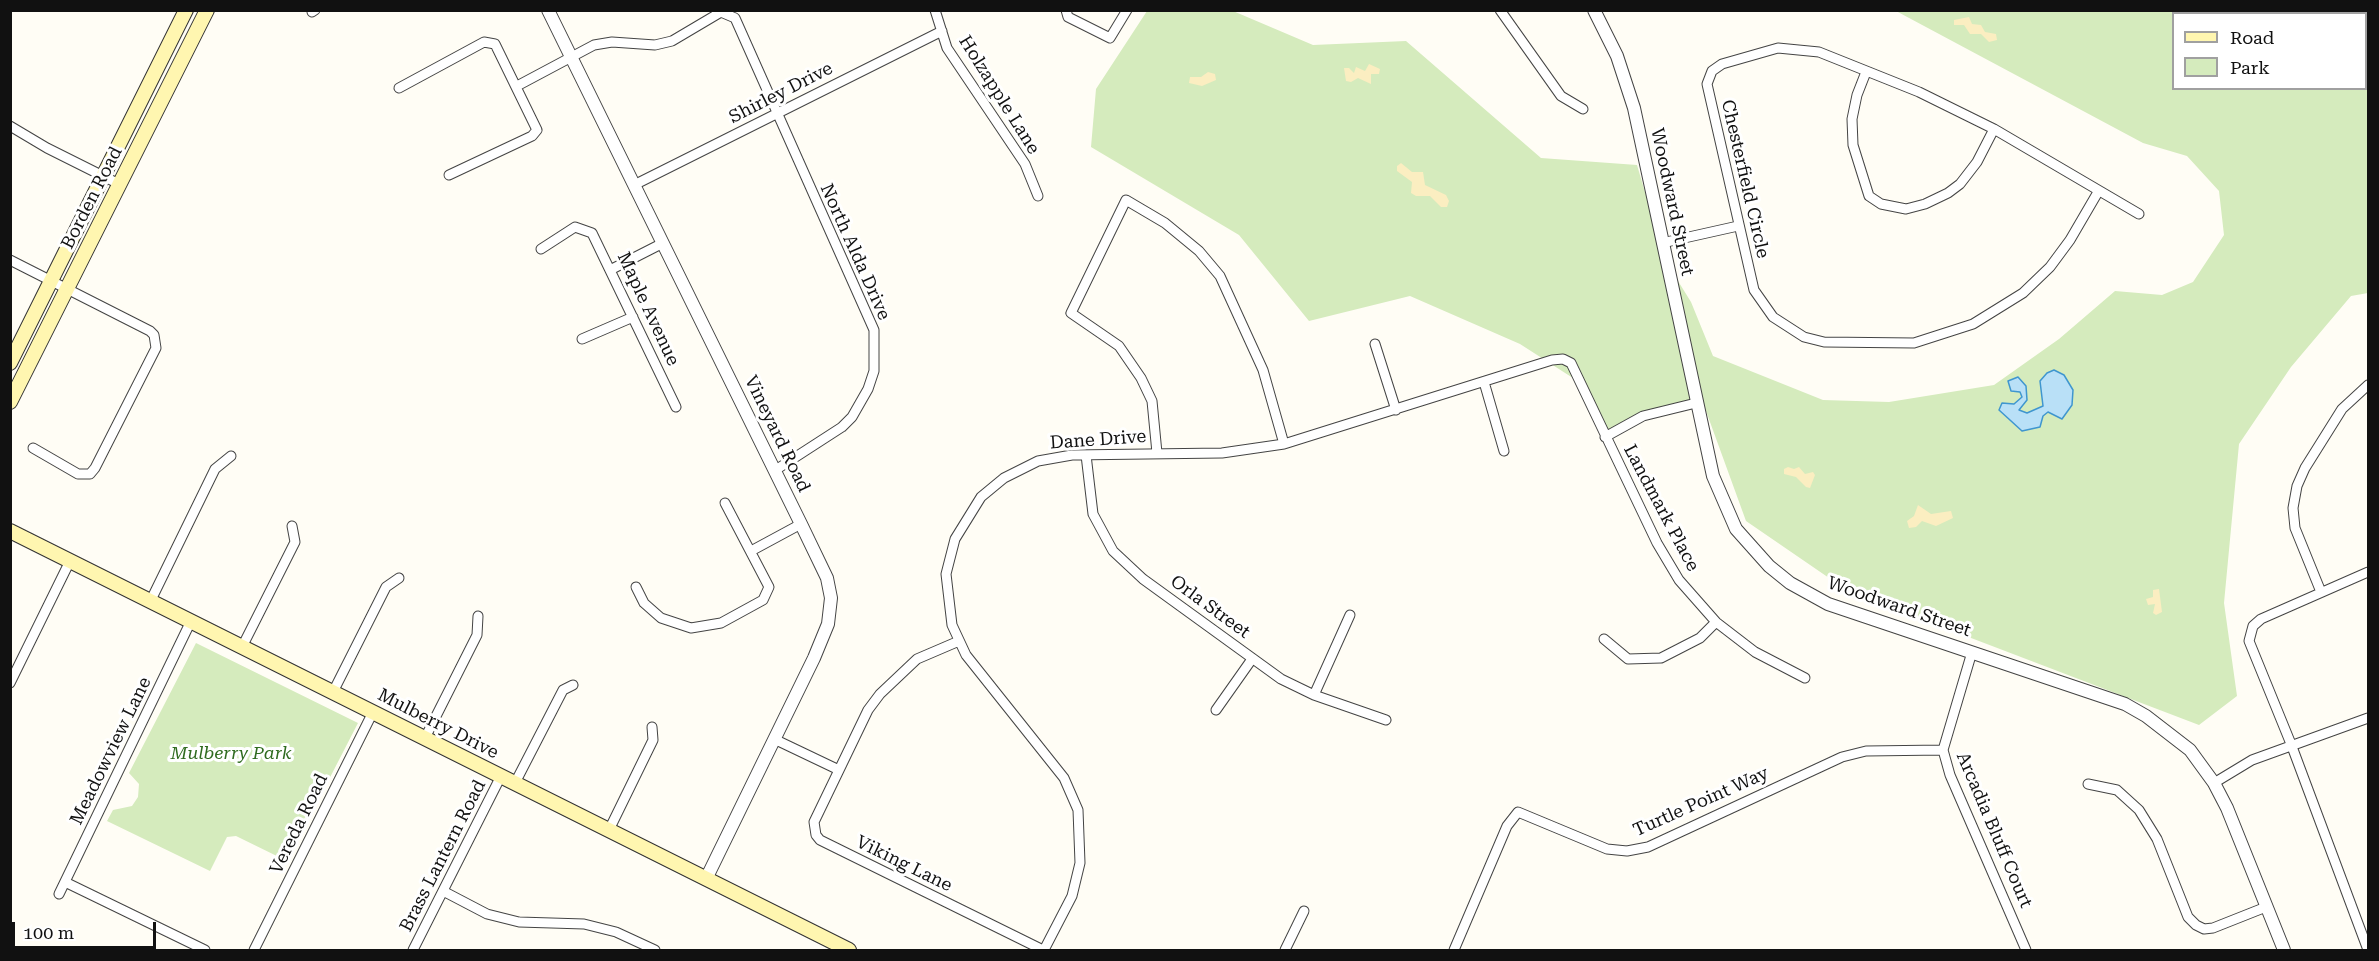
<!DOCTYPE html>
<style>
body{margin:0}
#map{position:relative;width:2379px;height:961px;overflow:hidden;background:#fffdf5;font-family:"Roboto Serif",serif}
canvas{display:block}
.frame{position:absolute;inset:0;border:12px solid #111;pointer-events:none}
.legend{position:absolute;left:2172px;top:12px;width:195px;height:78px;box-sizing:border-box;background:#fff;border:2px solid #a0a0a0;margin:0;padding:8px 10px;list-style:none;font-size:18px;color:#111}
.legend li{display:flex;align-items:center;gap:12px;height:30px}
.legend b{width:30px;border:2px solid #a0a0a0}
.scale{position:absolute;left:12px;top:922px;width:144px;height:27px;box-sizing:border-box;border:3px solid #111;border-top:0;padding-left:8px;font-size:18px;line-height:21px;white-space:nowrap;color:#111;-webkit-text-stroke:4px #fff;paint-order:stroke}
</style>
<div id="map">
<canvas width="2379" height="961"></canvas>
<div class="frame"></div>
<ul class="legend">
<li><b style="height:8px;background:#fff6b0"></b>Road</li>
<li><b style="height:16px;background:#d5ebbd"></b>Park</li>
</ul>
<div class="scale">100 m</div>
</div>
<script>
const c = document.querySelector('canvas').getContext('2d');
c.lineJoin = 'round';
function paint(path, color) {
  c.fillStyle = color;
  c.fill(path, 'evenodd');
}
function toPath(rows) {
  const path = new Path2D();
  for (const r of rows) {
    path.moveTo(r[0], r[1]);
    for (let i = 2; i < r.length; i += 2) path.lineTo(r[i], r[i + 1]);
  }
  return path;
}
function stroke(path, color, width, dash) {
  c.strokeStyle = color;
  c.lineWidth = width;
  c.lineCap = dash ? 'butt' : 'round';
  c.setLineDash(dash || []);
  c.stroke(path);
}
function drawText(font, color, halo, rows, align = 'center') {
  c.font = font + ' "Roboto Serif",serif';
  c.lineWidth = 6;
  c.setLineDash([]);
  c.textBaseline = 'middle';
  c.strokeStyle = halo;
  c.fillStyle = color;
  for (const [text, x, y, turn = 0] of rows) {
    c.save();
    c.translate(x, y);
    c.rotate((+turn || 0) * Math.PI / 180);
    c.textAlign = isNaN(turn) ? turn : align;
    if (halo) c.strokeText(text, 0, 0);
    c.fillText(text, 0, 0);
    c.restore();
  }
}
paint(toPath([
 [1147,11,1233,11,1313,45,1406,41,1541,158,1637,165,1665,260,1691,302,1713,356,1823,400,1889,402,1994,385,2059,339,2115,291,2162,295,2193,282,2224,235,2219,191,2187,156,2143,143,1896,11,2368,11,2368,293,2351,296,2291,367,2239,444,2224,603,2237,696,2199,725,1848,591,1746,521,1690,367,1697,403,1651,414,1605,436,1576,380,1520,344,1410,296,1309,321,1239,235,1091,147,1096,89],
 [2174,14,2366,14,2366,88,2174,88],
 [196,643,358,723,287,861,236,836,227,837,210,871,107,821,113,810,132,806,138,797,139,784,129,773]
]), '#d5ebbd');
paint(toPath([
 [1969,17,1972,24,1981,25,1985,32,1996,34,1997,40,1989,42,1981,34,1970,34,1964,25,1954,25,1954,20],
 [1369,64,1380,69,1379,74,1371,74,1371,84,1358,78,1351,82,1346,81,1344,68,1349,68,1354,73,1356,67,1365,71],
 [1208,72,1215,74,1216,80,1202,86,1189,83,1190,77,1201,77],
 [1401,163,1412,172,1423,172,1425,185,1446,195,1449,201,1447,207,1441,207,1430,196,1416,196,1411,193,1412,182,1397,171,1397,166],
 [1788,467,1794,469,1799,467,1805,474,1813,472,1815,475,1810,488,1806,487,1796,477,1784,474,1784,469],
 [1918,505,1931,514,1951,511,1953,518,1936,526,1922,521,1916,527,1909,528,1907,521,1914,516],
 [2159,589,2162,612,2156,615,2153,613,2155,604,2148,605,2146,599,2153,597,2153,590]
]), '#fbeec1');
const water = toPath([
 [2054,370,2064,375,2073,390,2072,405,2062,419,2048,412,2043,416,2040,427,2022,431,1999,410,2002,403,2014,404,2022,397,2020,392,2011,391,2008,381,2018,377,2026,386,2027,400,2019,410,2027,413,2043,406,2040,381,2047,373,2054,370]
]);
paint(water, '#b9e0f7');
stroke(water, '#3f96cf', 1.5);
const minor = toPath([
 [935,10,947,48,1025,164,1038,196],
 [1066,10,1068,17,1110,38,1127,10],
 [1500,10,1561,96,1583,109],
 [312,12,315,10],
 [1866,72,1857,95,1852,119,1853,145,1869,196,1881,204,1906,209,1925,204,1948,193,1960,184,1977,162,1994,129],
 [517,86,594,45,612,42,655,45,672,41,721,12,735,18,874,330,874,371,868,389,852,417,842,427,774,471],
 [399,88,484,42,495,44,537,130,532,136,449,175],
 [10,126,47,148,119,184],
 [636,184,942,31],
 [2098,192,2070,240,2050,267,2023,293,1973,324,1914,343,1824,342,1804,337,1773,317,1754,290,1707,84,1712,71,1722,64,1778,48,1819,52,1919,92,1994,129,2139,214],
 [1662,243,1738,226],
 [541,249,575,227,592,233,676,407],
 [10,260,150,331,154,335,156,348,95,468,90,474,78,474,33,448],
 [612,269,663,243],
 [582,339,633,317],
 [1375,344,1396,410],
 [1484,382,1504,451],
 [1605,437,1643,416,1696,403],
 [1157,453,1152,401,1141,378,1119,346,1071,313,1126,200,1165,223,1199,251,1220,276,1263,370,1284,444],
 [1086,455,1093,514,1113,551,1143,579,1281,679,1314,695,1386,720],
 [751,551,801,524],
 [636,587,644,603,661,618,691,628,721,623,763,600,769,587,725,503],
 [2321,592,2295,528,2293,508,2297,486,2305,468,2342,409,2368,385],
 [150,602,215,469,231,456],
 [1604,639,1628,659,1661,658,1700,638,1716,622],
 [959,641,917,659,880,694,868,710,814,822,816,835,820,840,1043,950],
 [242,647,295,542,292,526],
 [1972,652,1943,750,1950,775,2026,950],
 [10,683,70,561],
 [333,692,386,587,399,578],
 [1314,695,1350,615],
 [1216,710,1252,659],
 [425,738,477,635,478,616],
 [774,739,839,770],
 [515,783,563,690,573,685],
 [2214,783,2252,760,2368,718],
 [2088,784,2117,790,2139,810,2157,839,2188,917,2196,925,2204,929,2213,928,2266,907],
 [609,830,653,740,652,727],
 [65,882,205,950],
 [443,891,487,914,519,922,584,924,616,932,655,950],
 [59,894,191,621],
 [254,950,373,712],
 [413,950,501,776],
 [1044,950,1072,896,1080,863,1078,810,1064,778,966,655,952,625,946,574,955,539,981,497,1004,478,1038,461,1072,455,1222,453,1284,444,1552,360,1563,359,1571,363,1657,543,1679,580,1716,622,1755,652,1805,678],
 [1285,950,1304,911],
 [1454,950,1507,826,1518,812,1607,849,1627,851,1648,847,1842,757,1866,751,1943,750],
 [2368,950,2291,744,2249,641,2253,626,2261,619,2368,572]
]);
const tertiary = toPath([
 [548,10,801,524,827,578,831,598,828,624,814,658,706,879],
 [1594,10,1617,56,1634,108,1713,476,1736,529,1769,566,1790,583,1828,604,2125,704,2146,716,2190,750,2214,783,2227,808,2284,950]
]);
const secondary = toPath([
 [10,363,186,10],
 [10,402,207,10],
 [10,531,849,950]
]);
stroke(minor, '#444', 11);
stroke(tertiary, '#444', 14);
stroke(secondary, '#333', 16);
stroke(minor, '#fff', 9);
stroke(tertiary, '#fff', 12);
stroke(secondary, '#fff6b0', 14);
drawText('18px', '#111', '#fff', [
 ["Shirley Drive",781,93,-27],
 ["Holzapple Lane",999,95,58],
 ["Chesterfield Circle",1745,179,77],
 ["Borden Road",92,198,-63],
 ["Woodward Street",1672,202,78],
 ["North Alda Drive",855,252,66],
 ["Maple Avenue",648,309,65],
 ["Vineyard Road",777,434,64],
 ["Dane Drive",1098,440,-4],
 ["Landmark Place",1661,508,62],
 ["Orla Street",1210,607,36],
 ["Woodward Street",1899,607,19],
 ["Mulberry Drive",438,724,27],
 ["Meadowview Lane",111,751,-64],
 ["Turtle Point Way",1701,802,-24],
 ["Vereda Road",299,824,-64],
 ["Arcadia Bluff Court",1994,830,67],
 ["Brass Lantern Road",443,856,-63],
 ["Viking Lane",904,864,26]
]);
drawText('italic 18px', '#2f6b1f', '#fff', [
 ["Mulberry Park",231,754]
]);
</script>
